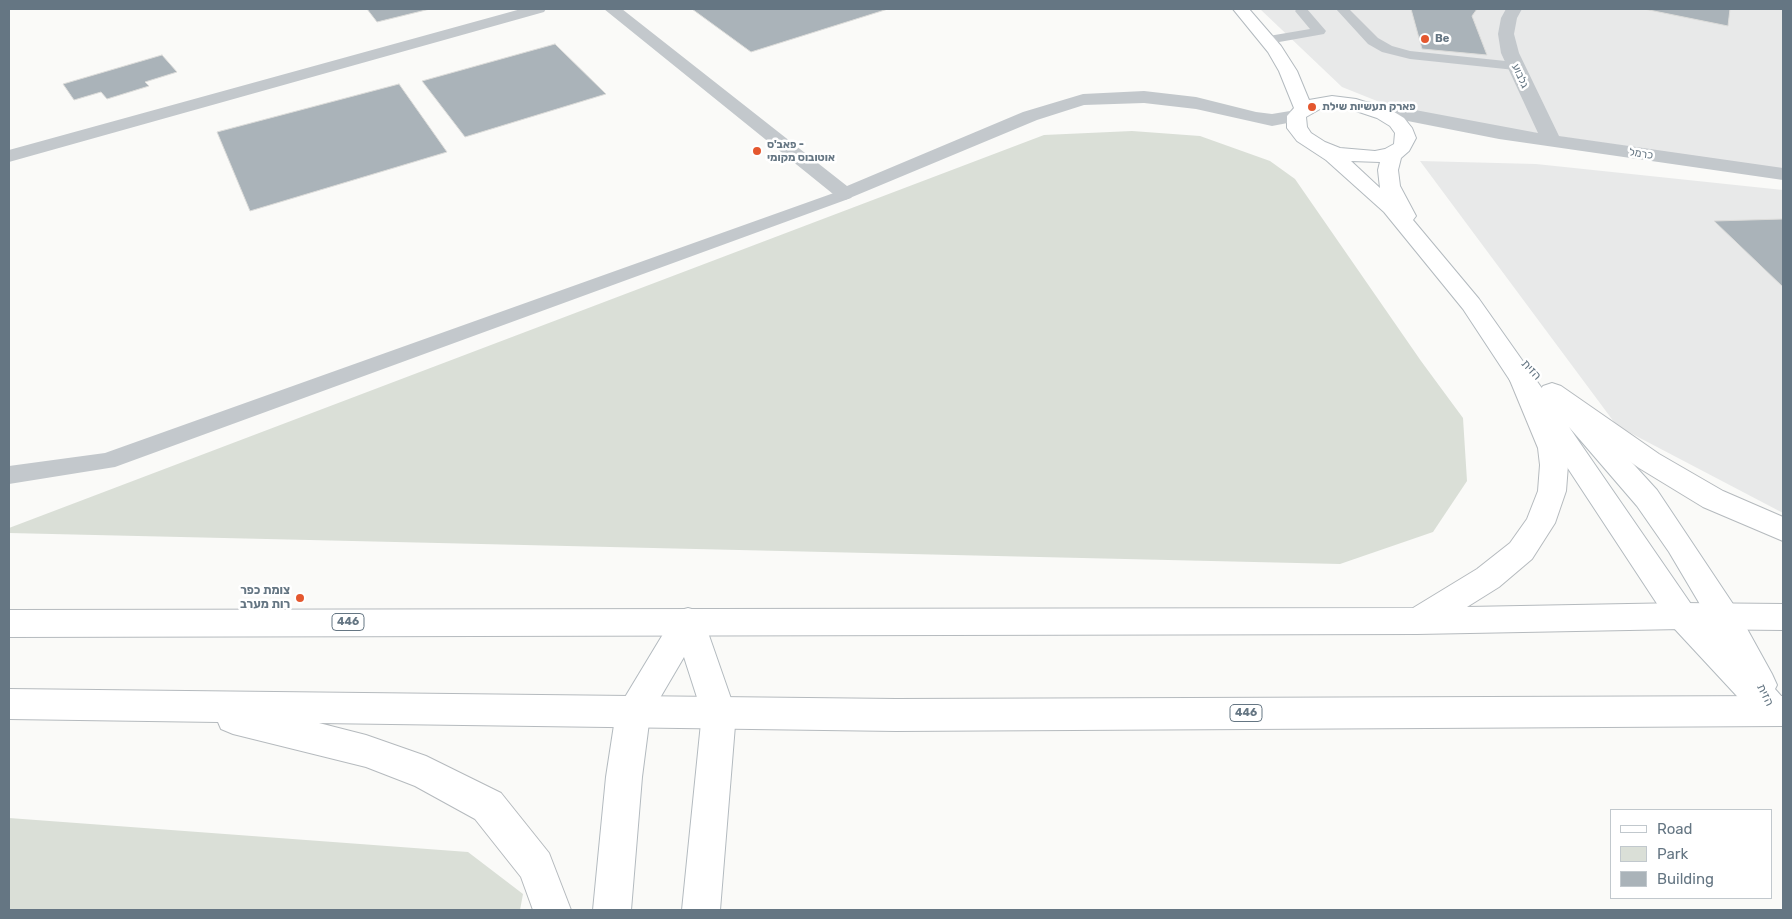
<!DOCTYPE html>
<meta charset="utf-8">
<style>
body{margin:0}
#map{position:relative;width:1792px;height:919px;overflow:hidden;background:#fafaf8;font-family:Rubik,sans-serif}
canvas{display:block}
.frame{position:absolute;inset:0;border:10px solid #657683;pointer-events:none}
.legend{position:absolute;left:1610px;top:809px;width:162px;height:90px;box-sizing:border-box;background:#fff;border:1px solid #c1c8cd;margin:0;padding:6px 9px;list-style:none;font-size:15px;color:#657683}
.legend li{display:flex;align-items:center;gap:10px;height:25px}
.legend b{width:25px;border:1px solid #c1c8cd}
</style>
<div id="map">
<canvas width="1792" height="919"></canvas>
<div class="frame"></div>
<ul class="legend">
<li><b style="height:6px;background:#fff"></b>Road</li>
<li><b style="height:14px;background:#dadfd7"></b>Park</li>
<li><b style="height:14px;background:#aab3b9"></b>Building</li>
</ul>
</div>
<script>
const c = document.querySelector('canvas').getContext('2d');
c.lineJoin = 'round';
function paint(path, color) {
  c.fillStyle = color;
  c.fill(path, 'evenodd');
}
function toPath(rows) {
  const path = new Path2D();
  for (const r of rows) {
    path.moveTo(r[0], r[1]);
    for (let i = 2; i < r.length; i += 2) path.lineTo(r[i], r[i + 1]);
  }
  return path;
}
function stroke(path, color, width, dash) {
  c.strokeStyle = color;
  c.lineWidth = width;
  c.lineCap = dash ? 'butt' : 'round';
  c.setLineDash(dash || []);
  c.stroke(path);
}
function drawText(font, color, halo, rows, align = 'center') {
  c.font = font + ' Rubik,Heebo,sans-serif';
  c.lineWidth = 5;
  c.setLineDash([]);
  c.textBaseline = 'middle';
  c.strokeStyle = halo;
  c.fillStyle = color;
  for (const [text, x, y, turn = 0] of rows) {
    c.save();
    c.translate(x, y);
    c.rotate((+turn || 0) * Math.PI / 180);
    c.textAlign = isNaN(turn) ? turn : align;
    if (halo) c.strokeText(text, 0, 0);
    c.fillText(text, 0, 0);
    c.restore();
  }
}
paint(toPath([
 [1260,9,1783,9,1783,169,1412,115,1342,87],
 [1420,161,1536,164,1783,190,1783,513,1617,426]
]), '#e8e9e9');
paint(toPath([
 [1132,131,1200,136,1270,161,1295,179,1421,361,1463,418,1467,481,1433,532,1340,564,9,533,9,528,1044,135],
 [9,818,468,852,523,894,520,910,9,910]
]), '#dadfd7');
const building = toPath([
 [367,9,430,9,377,22,367,9],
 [692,9,888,9,751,52,692,9],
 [1411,9,1477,9,1472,16,1487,55,1422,49,1411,9],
 [1644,9,1730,9,1728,26,1644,9],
 [555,44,606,94,465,137,422,81,555,44],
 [162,55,177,72,145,82,149,86,107,99,101,92,74,100,63,84,162,55],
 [399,84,447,152,250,211,217,132,399,84],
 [1783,219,1783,287,1714,221,1783,219]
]);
paint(building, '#aab3b9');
stroke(building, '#dcdcda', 1);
const secondary = toPath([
 [1233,9,1249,9,1281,46,1297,71,1309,100,1332,96,1356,99,1391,110,1404,118,1412,128,1416,138,1409,151,1401,158,1398,170,1400,186,1416,216,1413,220,1479,299,1553,404,1556,399,1565,397,1574,399,1657,490,1735,607,1772,674,1777,685,1775,689,1783,698,1783,723,1773,726,1761,722,1671,625,1463,309,1384,212,1326,160,1297,141,1287,128,1287,116,1294,108,1279,71,1268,52,1233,9],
 [1332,108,1347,108,1377,118,1390,126,1395,133,1394,144,1385,149,1375,151,1340,148,1325,142,1311,133,1307,127,1306,117,1320,109,1332,108],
 [1351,161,1380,162,1378,170,1380,188,1351,161],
 [1569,427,1637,506,1669,552,1714,628,1693,607,1569,427],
 [688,608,699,611,704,621,736,713,720,910,682,910,702,713,684,657,650,715,642,777,631,910,593,910,606,777,616,712,677,611,688,608]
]);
const primary = toPath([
 [1522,369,1531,372,1540,390,1543,386,1552,383,1561,386,1659,454,1723,491,1783,517,1783,541,1703,507,1639,468,1544,399,1566,448,1568,465,1566,491,1555,523,1532,559,1499,587,1467,607,1682,603,1783,604,1783,630,1682,629,1417,634,9,637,9,610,1413,608,1477,569,1510,543,1527,519,1538,491,1540,465,1538,448,1509,378,1513,372,1522,369],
 [9,689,896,699,1783,696,1783,726,896,731,319,723,366,735,426,756,501,793,549,853,571,910,533,910,521,877,475,819,415,786,366,767,233,734,221,729,218,722,9,719,9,689]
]);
stroke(secondary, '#b3babf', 2);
stroke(primary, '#b5babe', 2);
paint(toPath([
 [1297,9,1307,9,1326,31,1324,34,1268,44,1263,43,1261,40,1263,37,1310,29,1295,11,1297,9],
 [1336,9,1349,9,1378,38,1392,46,1410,51,1515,62,1522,66,1515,70,1410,59,1382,52,1368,44,1336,9],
 [845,189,851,190,854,194,851,198,115,467,9,484,9,466,105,453,845,189]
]), '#c3c8cc');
paint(toPath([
 [521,9,546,9,544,12,9,162,9,150,521,9],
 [604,9,622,9,847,186,1023,112,1083,94,1144,91,1196,97,1256,112,1272,114,1296,110,1303,112,1305,116,1303,120,1272,126,1196,109,1144,103,1084,105,1037,120,845,200,838,198,604,9],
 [1506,9,1522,9,1517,18,1514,34,1519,53,1559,136,1783,168,1783,180,1499,139,1367,113,1360,111,1358,107,1360,103,1367,101,1538,133,1501,53,1498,34,1501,18,1506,9]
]), '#c3c8cc');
paint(secondary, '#fff');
paint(primary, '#fff');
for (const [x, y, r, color] of [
 [1425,39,5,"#e4572e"],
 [1312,107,5,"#e4572e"],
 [757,151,5,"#e4572e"],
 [300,598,5,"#e4572e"]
]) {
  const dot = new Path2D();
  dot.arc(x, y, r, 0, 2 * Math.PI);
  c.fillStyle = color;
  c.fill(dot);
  stroke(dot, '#fff', 2);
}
drawText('bold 11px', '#657683', '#fff', [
 ["Be",1435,39],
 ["פארק תעשיות שילת",1322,107],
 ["פאב'ס -",767,145],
 ["אוטובוס מקומי",767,158]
], 'left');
drawText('11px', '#657683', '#fff', [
 ["גלבוע",1520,76,66],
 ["כרמל",1641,154,9]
]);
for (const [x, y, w] of [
 [348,622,32],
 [1246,713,32]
]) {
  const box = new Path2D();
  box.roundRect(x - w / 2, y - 8.5, w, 17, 4);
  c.fillStyle = '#fff';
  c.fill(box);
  stroke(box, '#657683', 1);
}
drawText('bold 11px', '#657683', null, [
 ["446",348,622],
 ["446",1246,713]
]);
drawText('12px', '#657683', '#fff', [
 ["הזית",1531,370,47],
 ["הזית",1765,695,64]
]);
drawText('bold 12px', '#657683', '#fff', [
 ["צומת כפר",290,591],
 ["רות מערב",290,605]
], 'right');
</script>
